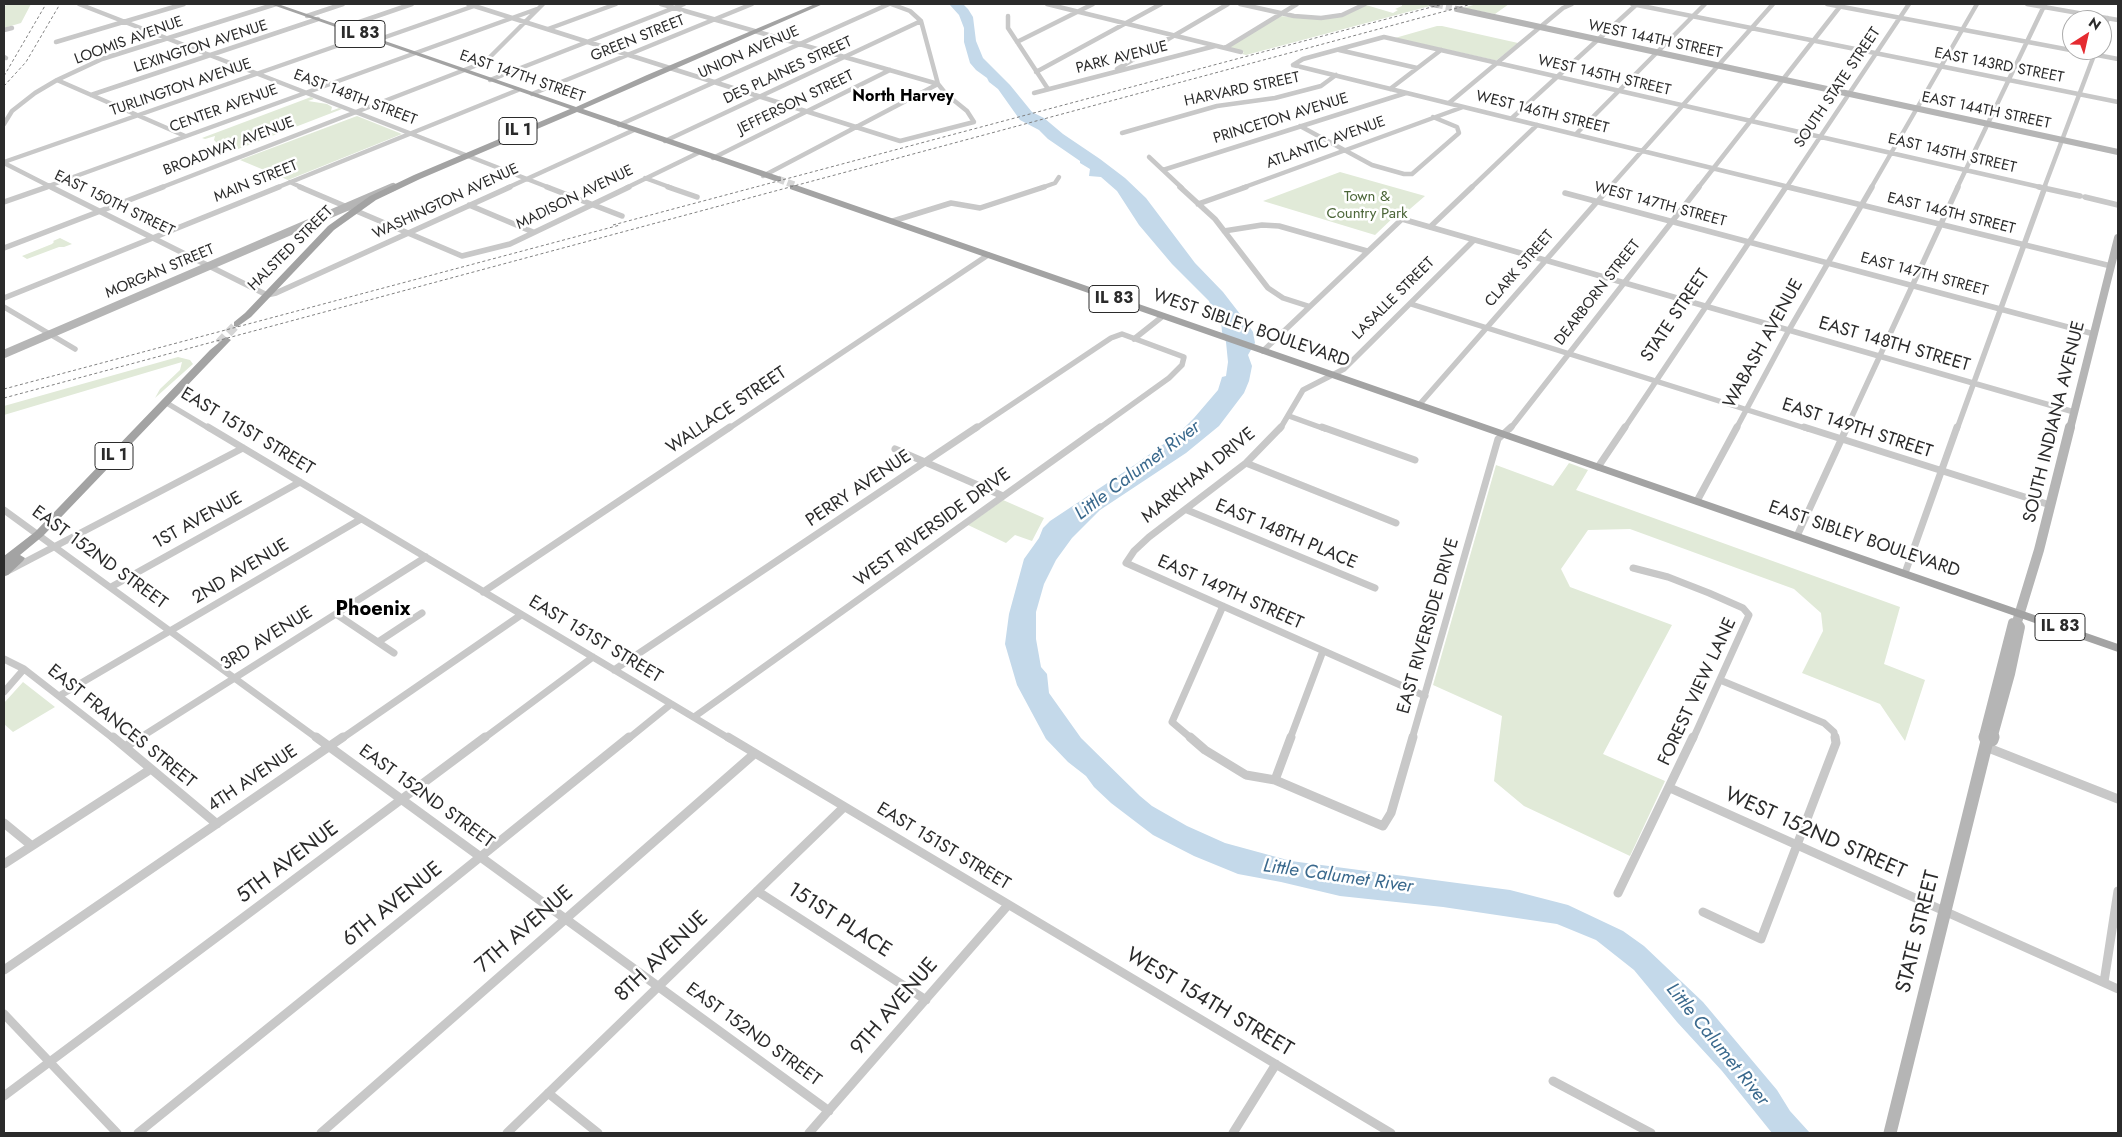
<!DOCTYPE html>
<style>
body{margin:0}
#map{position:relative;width:2122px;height:1137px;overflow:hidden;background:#fff;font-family:Jost,sans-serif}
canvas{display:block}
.frame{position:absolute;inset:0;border:5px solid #2b2b2b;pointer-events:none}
.north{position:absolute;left:2062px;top:10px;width:50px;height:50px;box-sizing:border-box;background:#fff;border:1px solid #aaa;border-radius:50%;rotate:35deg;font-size:14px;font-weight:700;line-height:20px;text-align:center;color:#2b2b2b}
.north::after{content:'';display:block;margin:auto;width:18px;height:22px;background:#e52b30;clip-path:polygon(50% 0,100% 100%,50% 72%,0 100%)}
</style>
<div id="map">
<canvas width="2122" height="1137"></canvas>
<div class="frame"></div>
<div class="north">N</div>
</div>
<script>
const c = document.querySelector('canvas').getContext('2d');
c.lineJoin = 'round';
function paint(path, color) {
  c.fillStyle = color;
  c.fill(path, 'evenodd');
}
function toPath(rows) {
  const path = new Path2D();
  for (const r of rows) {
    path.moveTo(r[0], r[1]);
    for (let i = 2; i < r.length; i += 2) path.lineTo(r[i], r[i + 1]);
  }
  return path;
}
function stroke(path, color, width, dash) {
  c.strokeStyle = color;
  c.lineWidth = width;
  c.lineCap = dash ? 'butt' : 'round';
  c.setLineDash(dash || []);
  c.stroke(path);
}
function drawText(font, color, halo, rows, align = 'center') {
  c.font = font + ' Jost,sans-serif';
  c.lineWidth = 5;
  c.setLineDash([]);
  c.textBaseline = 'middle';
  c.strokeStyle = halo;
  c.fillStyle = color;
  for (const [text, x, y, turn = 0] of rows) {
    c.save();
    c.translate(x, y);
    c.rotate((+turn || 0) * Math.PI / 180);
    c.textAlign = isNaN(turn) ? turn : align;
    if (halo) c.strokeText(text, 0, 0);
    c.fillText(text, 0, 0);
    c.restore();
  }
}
paint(toPath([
 [10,4,31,4,21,23,4,28,4,6],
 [1402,4,1434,5,1246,55,1242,54,1244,52,1228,48,1280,16,1301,18,1346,15,1366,5,1393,13,1398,10,1395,9,1402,6],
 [1477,4,1509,4,1495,14,1463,8],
 [1437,26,1442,26,1518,43,1497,60,1494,60,1395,38],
 [311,97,314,99,308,101,327,104,332,107,331,111,339,108,342,109,233,151,230,149,237,146,218,144,214,140,215,136,205,139,202,138],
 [357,116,402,134,288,180,240,160],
 [1340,172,1425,196,1403,215,1397,214,1375,235,1263,201],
 [60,238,72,244,64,247,59,247,27,259,22,256,52,244,54,242,53,241],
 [178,357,190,360,193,364,155,398,160,389,180,370,182,362,4,415,4,406],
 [1569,463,1588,470,1576,490,1900,607,1884,664,1925,680,1905,741,1880,704,1802,673,1823,631,1821,613,1794,589,1630,529,1588,530,1561,569,1570,587,1672,625,1603,754,1665,781,1630,856,1524,806,1494,781,1502,716,1433,685,1496,465,1553,486],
 [1003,500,1044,518,1032,541,1015,535,1006,543,968,525],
 [23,682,55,707,13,732,4,724,4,703]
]), '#e1ead8');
paint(toPath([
 [949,4,963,4,968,9,973,17,976,41,983,58,1010,85,1032,112,1044,118,1063,134,1100,159,1125,178,1146,198,1195,263,1223,292,1247,323,1253,332,1255,343,1248,355,1252,366,1249,381,1244,393,1219,426,1186,453,1100,510,1072,538,1056,560,1044,584,1036,612,1036,639,1041,667,1047,674,1049,693,1081,738,1140,796,1152,806,1187,826,1225,843,1291,861,1510,890,1568,905,1623,931,1644,946,1703,1002,1777,1090,1790,1111,1810,1133,1772,1133,1722,1071,1677,1022,1634,970,1596,940,1557,924,1443,907,1340,896,1281,882,1238,874,1194,856,1153,835,1111,803,1094,787,1086,776,1068,762,1046,739,1017,685,1005,644,1009,614,1024,559,1039,538,1043,528,1050,521,1136,464,1179,433,1194,418,1218,390,1222,377,1226,376,1228,362,1226,342,1222,332,1221,321,1214,313,1209,301,1172,264,1139,225,1117,191,1101,177,1089,176,1090,169,1080,163,1080,161,1048,139,1039,130,1020,120,998,89,989,82,987,78,976,70,970,63,964,42,964,28,959,15]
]), '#c4d9ea');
stroke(toPath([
 [1437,5,1457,9]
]), '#d5d5d5', 6, [6, 3]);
stroke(toPath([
 [778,179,797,186]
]), '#d5d5d5', 7, [7, 3]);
stroke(toPath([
 [219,343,237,324]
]), '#d5d5d5', 9, [9, 4.5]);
stroke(toPath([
 [79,4,550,188],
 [468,4,900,141,974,122,967,111,946,94,938,84,921,21,910,11,891,4],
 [661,4,938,84],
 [1047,4,1241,52],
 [1240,4,1294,16,1321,18,1342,15,1365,4],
 [1632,4,2118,102],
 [1827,4,2118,59],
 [2027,4,2118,20],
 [307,16,343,4],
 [1008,16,1008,28,1048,89],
 [342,28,412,4],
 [548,29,616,4],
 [4,30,12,28],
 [2102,35,2108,18],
 [377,40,474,6],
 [56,42,184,4],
 [1017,42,1093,4],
 [1225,48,1297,4],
 [1339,50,1417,68],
 [4,57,6,58],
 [1293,65,1793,188],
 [1293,65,1303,59,1384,37,2044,188],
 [1117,69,1228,4],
 [1036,72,1161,4],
 [57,80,185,136],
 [490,80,684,4],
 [1390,89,1441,50],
 [1034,93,1215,46],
 [532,94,752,4],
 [91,95,318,19],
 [1449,103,1563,8,1572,4],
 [1512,118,1637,4],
 [4,124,12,111,35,93,57,80,102,59,276,4],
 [619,125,889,4],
 [1300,126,1372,165,1404,174,1412,174,1459,133,1457,127,1433,117],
 [1122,133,1217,106,1275,98,1321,86,1336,75],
 [1576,134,1705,4],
 [665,141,921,21],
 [1149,157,1182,188],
 [713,158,890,70],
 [4,162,365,36],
 [4,163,53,188],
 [1163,170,1406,93],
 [763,176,938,84],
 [645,178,672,188],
 [290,182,303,188],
 [43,188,537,9],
 [160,188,485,62,543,4],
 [276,188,518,90],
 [507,188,634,130],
 [626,188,698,153],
 [1041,188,1055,183,1059,177],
 [1242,188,1463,107],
 [1471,188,1537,125],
 [1609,188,1773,4],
 [1698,188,1842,4],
 [1786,188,1909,4],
 [1871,188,1977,4],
 [1957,188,2045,4],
 [2044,188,2096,50]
]), '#c8c8c8', 4.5);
stroke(toPath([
 [51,187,267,295,276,293,510,187],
 [300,187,462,256,510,244,629,187],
 [547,187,622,216],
 [668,187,697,197],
 [1180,187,1215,219,1268,288,1283,298,1308,306],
 [1788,187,2111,266],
 [2039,187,2080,196],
 [1565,193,2094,334],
 [2085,197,2118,205],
 [4,202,47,187],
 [1198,204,1246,187],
 [469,205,533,232],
 [893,221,951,203,980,208,1044,187],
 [1430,227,1472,187],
 [1224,231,1262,225,1279,226,1367,251],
 [4,248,163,187],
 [4,298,279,187],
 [1411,304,1808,429],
 [4,307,75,349],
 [1134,339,1163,316],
 [1263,351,1402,219,2074,412],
 [165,402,210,429],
 [1419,405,1610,187],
 [1289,416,1325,429],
 [728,429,988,255],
 [975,429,1111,338,1122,334,1184,357,1182,365,1169,378,1098,429],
 [1280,429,1303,390,1344,369,1474,240],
 [1510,429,1699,187],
 [1624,429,1786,187],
 [1736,429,1789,330,1872,187],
 [1846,429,1958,187],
 [1957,429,2045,187]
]), '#c8c8c8', 5.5);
stroke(toPath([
 [208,427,730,739],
 [1281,427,1246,463,1149,537,1134,551,1126,563,1425,696],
 [1322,427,1415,460],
 [1804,427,2050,505],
 [895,449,1003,496],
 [1246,463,1396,523],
 [1598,467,1625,427],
 [1697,501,1737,427],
 [4,510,318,739],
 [1187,510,1375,588],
 [1797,536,1847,427],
 [1633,568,1668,577,1709,593,1743,608,1749,615,1693,739],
 [4,573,243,448],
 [1905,573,1957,427],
 [111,587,300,482],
 [483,592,730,427],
 [336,614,394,653],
 [378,642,422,613],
 [4,659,24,669,114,739],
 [614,670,977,427],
 [1720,680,1824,723,1834,732,1835,739],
 [4,692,24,669],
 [59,696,361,519],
 [694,717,1100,427],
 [138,739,426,557],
 [341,739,521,615],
 [483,739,593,657],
 [628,739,671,704],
 [1192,739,1172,722,1223,606],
 [1290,739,1323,651],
 [1412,739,1498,439,1511,427]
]), '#c8c8c8', 7);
stroke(toPath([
 [113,737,217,824],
 [316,737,829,1111],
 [728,737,1391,1133],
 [1190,737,1205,750,1246,775,1275,780,1383,826,1391,813,1413,737],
 [125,747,140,737],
 [1986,747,2118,799],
 [1275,780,1291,737],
 [1670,788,2118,989],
 [4,823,32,846],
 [4,864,151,769],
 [757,891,926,1000],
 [1618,893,1693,737],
 [1703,912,1761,939,1836,743,1835,737],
 [4,970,343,737],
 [2104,982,2118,891],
 [4,1014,117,1133],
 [1553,1081,1651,1133],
 [548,1093,598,1133],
 [4,1096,485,737],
 [138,1133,629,737],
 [321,1133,754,754],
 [507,1133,844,807],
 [809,1133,1008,905],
 [1233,1133,1276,1064]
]), '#c8c8c8', 9);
stroke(toPath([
 [1432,4,1437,5],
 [1457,9,2118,152],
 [391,188,393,187]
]), '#b5b5b5', 6);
stroke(toPath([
 [4,354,393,187],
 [2070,429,2118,238]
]), '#b5b5b5', 8);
stroke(toPath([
 [2017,622,2039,550,2070,427],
 [1986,739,1984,736,2013,623,2017,623],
 [1992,739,2010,674,2020,627,2017,623]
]), '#b5b5b5', 10);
stroke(toPath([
 [1985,737,1987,741],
 [1890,1133,1987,741,1992,740,1993,737]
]), '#b5b5b5', 13);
paint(toPath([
 [270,4,278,4,576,107,647,75,815,4,823,4,583,109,781,177,781,181,775,181,577,112,420,179,376,200,334,230,251,317,237,327,234,326,234,322,245,313,328,226,370,196,414,175,570,109,270,4],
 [790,185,796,185,2118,644,2118,652,790,189,790,185],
 [226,337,231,340,229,342,43,536,20,555,25,558,23,561,8,575,4,576,4,556,35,532,210,350,226,337]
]), '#a3a3a3');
stroke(toPath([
 [4,76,46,4],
 [4,86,26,62,60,4],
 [613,225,1443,4],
 [4,389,620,225],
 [4,398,1472,4]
]), '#808080', 1, [3, 2.5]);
drawText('15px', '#2b2b2b', '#fff', [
 ["GREEN STREET",638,39,-22],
 ["WEST 144TH STREET",1655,40,12],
 ["LOOMIS AVENUE",129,41,-20],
 ["LEXINGTON AVENUE",201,47,-18],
 ["UNION AVENUE",749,53,-24],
 ["PARK AVENUE",1122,58,-14],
 ["EAST 143RD STREET",1999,66,11],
 ["DES PLAINES STREET",788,71,-25],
 ["WEST 145TH STREET",1604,76,13],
 ["EAST 147TH STREET",522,77,19],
 ["TURLINGTON AVENUE",181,88,-19],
 ["SOUTH STATE STREET",1838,88,-56],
 ["HARVARD STREET",1242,90,-12],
 ["EAST 148TH STREET",355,98,21],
 ["JEFFERSON STREET",796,103,-26],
 ["CENTER AVENUE",224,109,-20],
 ["EAST 144TH STREET",1986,111,12],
 ["WEST 146TH STREET",1542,113,14],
 ["PRINCETON AVENUE",1281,119,-17],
 ["ATLANTIC AVENUE",1326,143,-20],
 ["BROADWAY AVENUE",229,147,-21],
 ["EAST 145TH STREET",1952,154,13],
 ["MAIN STREET",256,182,-22],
 ["MADISON AVENUE",575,198,-26],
 ["WASHINGTON AVENUE",446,202,-25],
 ["EAST 150TH STREET",114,204,26],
 ["WEST 147TH STREET",1660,205,15],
 ["EAST 146TH STREET",1951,214,14],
 ["HALSTED STREET",291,249,-45],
 ["CLARK STREET",1520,269,-49],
 ["MORGAN STREET",160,272,-23],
 ["EAST 147TH STREET",1924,275,15],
 ["DEARBORN STREET",1598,293,-52],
 ["LASALLE STREET",1394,299,-45]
]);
drawText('15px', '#4c6639', '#fff', [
 ["Town &",1367,197],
 ["Country Park",1367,214]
]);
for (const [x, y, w] of [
 [360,34,50],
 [518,131,38],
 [1114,299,50],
 [114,456,38],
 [2060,627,50]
]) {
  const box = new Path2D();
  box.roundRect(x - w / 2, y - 13.5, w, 27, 4);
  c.fillStyle = '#fff';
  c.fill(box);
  stroke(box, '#2b2b2b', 1);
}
drawText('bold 16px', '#2b2b2b', null, [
 ["IL 83",360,34],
 ["IL 1",518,131],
 ["IL 83",1114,299],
 ["IL 1",114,456],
 ["IL 83",2060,627]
]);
drawText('bold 16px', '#000', '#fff', [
 ["North Harvey",903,97]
]);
drawText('18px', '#2b2b2b', '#fff', [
 ["STATE STREET",1676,316,-56],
 ["WEST SIBLEY BOULEVARD",1251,329,19],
 ["WABASH AVENUE",1764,344,-61],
 ["EAST 148TH STREET",1894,345,16],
 ["WALLACE STREET",727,411,-34],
 ["SOUTH INDIANA AVENUE",2055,422,-76],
 ["EAST 149TH STREET",1857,429,18],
 ["EAST 151ST STREET",247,432,31],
 ["MARKHAM DRIVE",1199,476,-39],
 ["PERRY AVENUE",859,489,-34],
 ["1ST AVENUE",198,521,-29],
 ["WEST RIVERSIDE DRIVE",933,528,-36],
 ["EAST 148TH PLACE",1286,535,23],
 ["EAST SIBLEY BOULEVARD",1864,540,19],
 ["EAST 152ND STREET",99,558,36],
 ["2ND AVENUE",241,572,-31],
 ["EAST 149TH STREET",1230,593,24],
 ["EAST RIVERSIDE DRIVE",1429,626,-74],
 ["3RD AVENUE",267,639,-32],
 ["EAST 151ST STREET",595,640,31],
 ["FOREST VIEW LANE",1698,692,-65],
 ["EAST FRANCES STREET",121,727,39],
 ["4TH AVENUE",253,779,-34],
 ["EAST 152ND STREET",426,797,36],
 ["EAST 151ST STREET",943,847,31],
 ["EAST 152ND STREET",753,1035,36]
]);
drawText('italic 19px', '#3a698d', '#fff', [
 ["Little Calumet River",1138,471,-37],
 ["Little Calumet River",1338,877,8],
 ["Little Calumet River",1717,1045,51]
]);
drawText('bold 20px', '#000', '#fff', [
 ["Phoenix",373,610]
]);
drawText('21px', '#2b2b2b', '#fff', [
 ["WEST 152ND STREET",1815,834,24],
 ["5TH AVENUE",288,863,-37],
 ["6TH AVENUE",393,905,-39],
 ["151ST PLACE",839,921,33],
 ["7TH AVENUE",525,930,-41],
 ["STATE STREET",1919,932,-76],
 ["8TH AVENUE",662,957,-44],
 ["WEST 154TH STREET",1209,1003,31],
 ["9TH AVENUE",895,1007,-49]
]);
</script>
